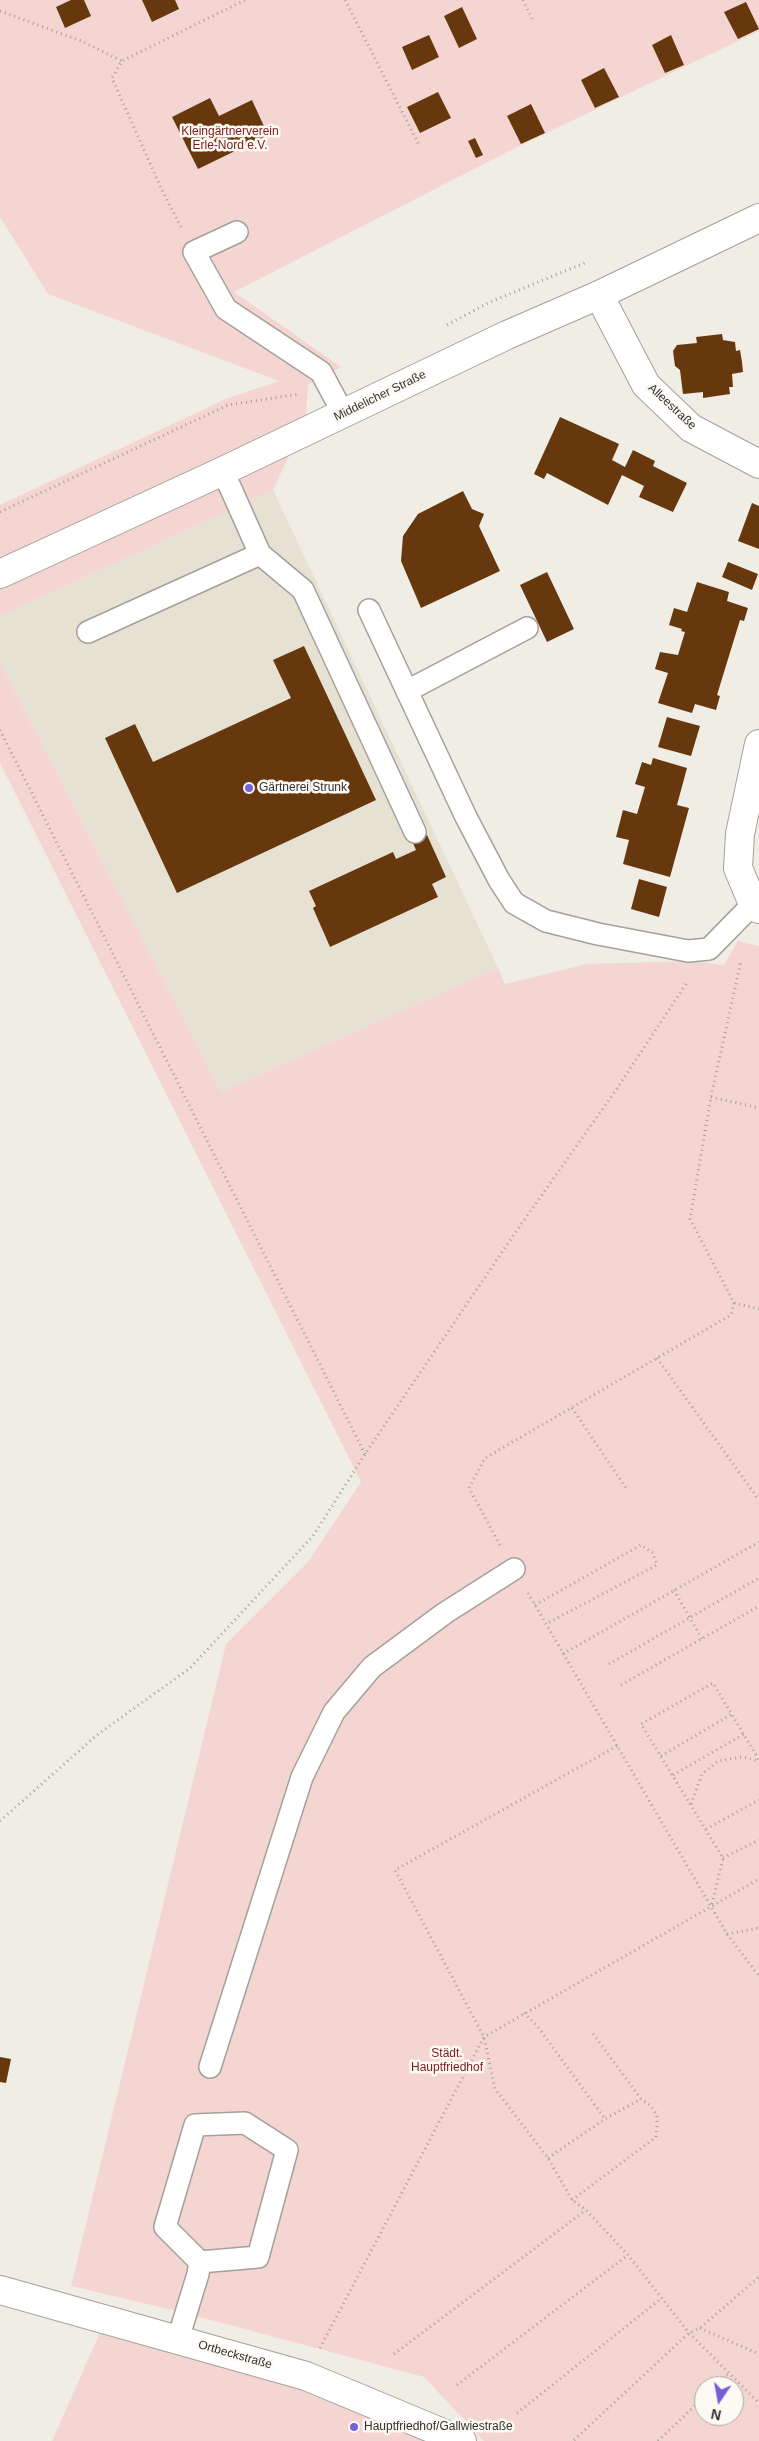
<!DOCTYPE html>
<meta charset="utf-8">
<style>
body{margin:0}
#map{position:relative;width:759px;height:2441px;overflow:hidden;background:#f0ede5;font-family:Helvetica,sans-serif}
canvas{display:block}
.north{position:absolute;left:694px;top:2376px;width:50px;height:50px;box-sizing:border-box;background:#fdfaf3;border:1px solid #acaaa5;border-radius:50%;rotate:192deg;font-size:14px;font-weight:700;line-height:20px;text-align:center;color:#33322f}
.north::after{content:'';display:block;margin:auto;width:18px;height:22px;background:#7361dc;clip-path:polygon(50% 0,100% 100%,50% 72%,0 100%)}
</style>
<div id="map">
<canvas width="759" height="2441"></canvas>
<div class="north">N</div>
</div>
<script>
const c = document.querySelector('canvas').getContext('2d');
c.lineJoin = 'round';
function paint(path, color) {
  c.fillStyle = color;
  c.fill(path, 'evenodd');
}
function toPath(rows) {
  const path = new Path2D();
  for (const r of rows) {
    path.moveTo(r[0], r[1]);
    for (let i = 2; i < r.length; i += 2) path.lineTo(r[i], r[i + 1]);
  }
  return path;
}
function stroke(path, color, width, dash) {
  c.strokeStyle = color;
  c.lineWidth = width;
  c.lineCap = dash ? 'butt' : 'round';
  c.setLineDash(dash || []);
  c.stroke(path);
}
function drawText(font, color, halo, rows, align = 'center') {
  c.font = font + ' Helvetica,sans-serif';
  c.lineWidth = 5;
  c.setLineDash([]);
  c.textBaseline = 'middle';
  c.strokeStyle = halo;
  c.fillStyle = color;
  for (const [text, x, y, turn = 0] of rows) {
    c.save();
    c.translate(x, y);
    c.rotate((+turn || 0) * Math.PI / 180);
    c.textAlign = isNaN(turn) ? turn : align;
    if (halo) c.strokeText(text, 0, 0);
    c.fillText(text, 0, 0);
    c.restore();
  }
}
paint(toPath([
 [273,490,498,968,221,1092,0,663,0,616]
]), '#e6e1d2');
paint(toPath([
 [0,0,759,0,759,31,517,147,234,292,341,367,308,385,306,419,273,490,0,616,0,505,228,398,279,381,48,294,0,217],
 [0,663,221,1092,498,968,505,984,587,964,689,961,724,965,738,941,759,946,759,2441,484,2441,424,2377,181,2312,71,2286,226,1644,308,1562,361,1482,0,763],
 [704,2386,734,2386,734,2416,704,2416],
 [106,2319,462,2441,52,2441]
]), '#f5d5d2');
paint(toPath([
 [71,0,84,0,91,16,65,28,56,7],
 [142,0,175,0,179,9,152,22],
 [746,2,759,29,738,39,724,12],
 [462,7,477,39,459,48,444,16],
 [429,35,439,57,412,70,402,47],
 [671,35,684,65,665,73,652,45],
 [604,68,619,97,595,108,581,80],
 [438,92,451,118,420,133,407,107],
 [210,98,219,116,252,100,268,135,198,169,172,117],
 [531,104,545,133,521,144,507,116],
 [475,138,483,155,476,158,468,141],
 [722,334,723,340,735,342,736,351,740,350,742,362,743,372,732,374,733,387,729,387,730,394,703,398,703,392,683,394,680,370,675,366,673,351,677,345,697,343,696,337],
 [560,417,619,444,612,460,625,467,633,450,655,461,653,466,687,483,673,512,639,497,644,486,622,475,608,505,547,473,544,479,534,474],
 [463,491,472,509,484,514,479,526,500,571,421,608,401,561,403,536,418,514],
 [752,503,759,506,759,549,738,541],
 [728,562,758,574,752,590,722,577],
 [547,572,574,629,547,642,520,585],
 [697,582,729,592,727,601,748,608,744,621,740,620,717,695,720,696,716,710,695,704,692,713,658,703,668,673,655,669,660,652,678,655,685,632,681,631,682,629,669,625,674,608,687,612],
 [304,646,376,800,177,893,105,738,135,724,153,762,291,698,273,660],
 [667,717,700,726,691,756,658,747],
 [653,758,687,768,677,805,689,808,670,877,623,864,629,840,616,837,623,810,637,814,645,787,635,784,642,762,651,765],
 [427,835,446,877,432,884,438,897,330,947,313,908,316,906,309,891,393,852,396,859,416,850,412,841],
 [639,879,667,887,659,917,631,909],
 [0,2057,11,2059,6,2083,0,2082]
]), '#67380d');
const service = toPath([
 [237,232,194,252,226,309,321,372,343,413],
 [260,554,303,590,415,832],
 [369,610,466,817,499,880,514,903,546,921,598,934,688,951,709,949,753,904],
 [88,632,260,554,223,471],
 [407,691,527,628],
 [210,2067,302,1777,334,1712,372,1667,445,1613,514,1569],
 [178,2339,198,2274,200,2262,258,2257,287,2150,245,2123,195,2125,165,2227,200,2262]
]);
const minor = toPath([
 [599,295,646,385,691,428,759,464],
 [759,744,740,834,738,868,753,904,759,909],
 [0,2290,306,2376,462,2441]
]);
const tertiary = toPath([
 [0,574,223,471,507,335,599,295,759,218]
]);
stroke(service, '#a3a19a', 24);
stroke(minor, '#a3a19a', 30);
stroke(tertiary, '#a3a19a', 30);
stroke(toPath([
 [345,0,420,147],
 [523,0,532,19],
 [0,11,81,41,122,61],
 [181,227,161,188,112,78,122,61,245,0],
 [447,325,490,302,587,262],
 [0,512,228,405,300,394],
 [0,730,365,1454],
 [711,1097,759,1108],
 [734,1303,759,1309],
 [657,1358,759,1500],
 [572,1408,626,1488],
 [500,1545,469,1488,485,1458,731,1315,734,1303,690,1219,711,1097,741,961],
 [674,1590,702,1639],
 [528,1593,727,1934,759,1976],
 [535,1605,641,1545,653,1553,657,1565,546,1624],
 [563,1654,759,1542],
 [609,1664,759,1578],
 [621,1685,759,1606],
 [617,1746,395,1870,484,2037,495,2089,548,2158,572,2200,586,2210,628,2255,689,2333,759,2403],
 [661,1756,732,1714],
 [673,1775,744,1734],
 [691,1804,702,1774,718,1761,743,1757,758,1761],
 [0,1821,97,1735,190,1668,313,1536,365,1454,515,1233,616,1090,688,981],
 [706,1829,759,1800],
 [723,1858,759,1840],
 [712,1904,723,1858,641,1724,713,1683,759,1760],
 [727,1934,759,1928],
 [524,2013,538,2027,605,2119],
 [548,2158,605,2119,641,2099],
 [572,2200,656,2137,657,2127,657,2115,651,2106,641,2099,591,2031],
 [700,2328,759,2354],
 [320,2348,484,2037,759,1879],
 [394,2354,586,2210],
 [457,2385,628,2255],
 [716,2386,729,2373],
 [517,2413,662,2298],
 [574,2440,689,2333,700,2328,759,2277],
 [658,2441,704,2397]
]), '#a2a09a', 3, [1, 4]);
stroke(service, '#fff', 21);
stroke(minor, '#fff', 28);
stroke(tertiary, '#fff', 28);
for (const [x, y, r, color] of [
 [249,788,5,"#7361dc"],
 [354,2427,5,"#7361dc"]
]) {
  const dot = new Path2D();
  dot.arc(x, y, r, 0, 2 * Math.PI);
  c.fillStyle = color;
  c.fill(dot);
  stroke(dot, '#fdfaf3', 2);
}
drawText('12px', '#7e181c', '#fdfaf3', [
 ["Kleingärtnerverein",230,132],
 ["Erle-Nord e.V.",230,146],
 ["Städt.",447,2054],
 ["Hauptfriedhof",447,2068]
]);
drawText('12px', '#33322f', '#fdfaf3', [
 ["Middelicher Straße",380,396,-26],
 ["Alleestraße",672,407,43],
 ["Ortbeckstraße",235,2355,16]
]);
drawText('12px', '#33322f', '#fdfaf3', [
 ["Gärtnerei Strunk",259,788],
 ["Hauptfriedhof/Gallwiestraße",364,2427]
], 'left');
</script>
